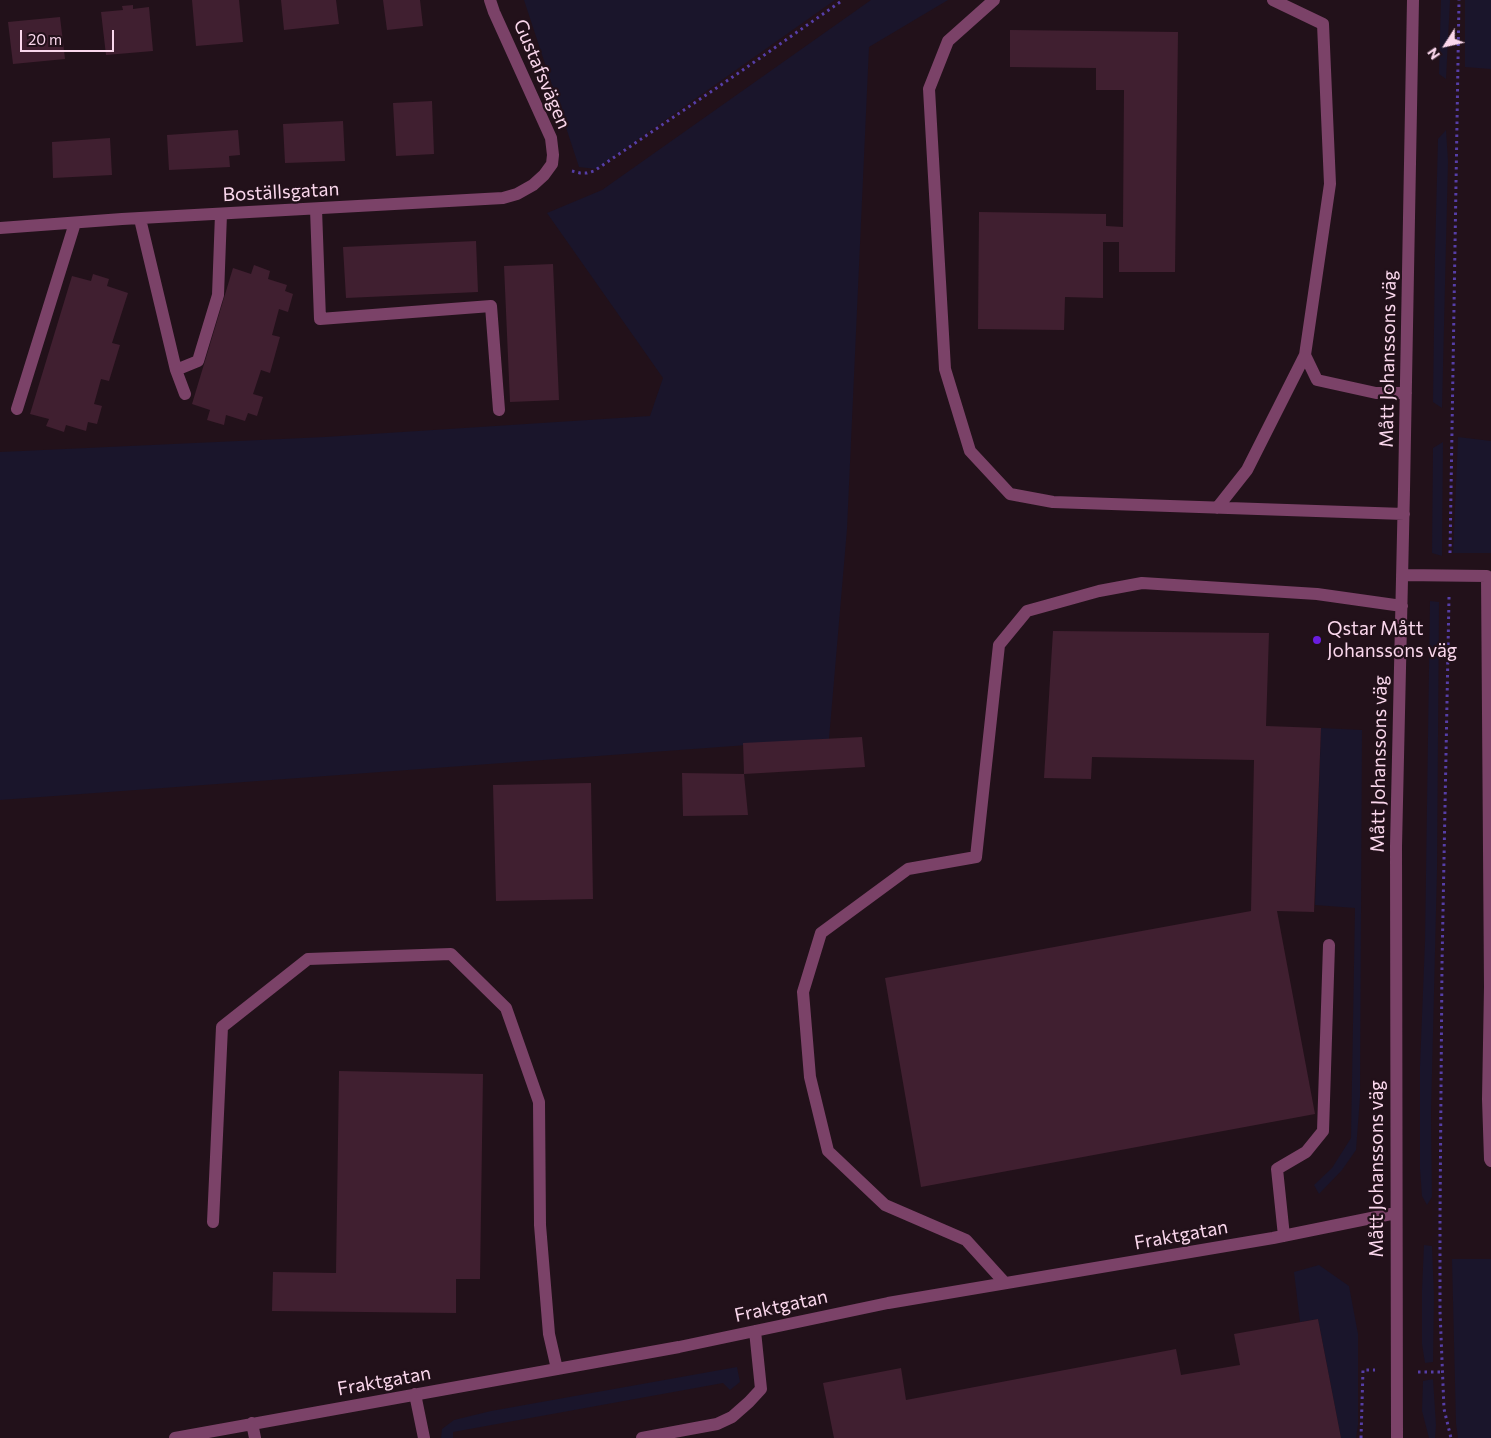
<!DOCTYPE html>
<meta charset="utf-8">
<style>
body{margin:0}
#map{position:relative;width:1491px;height:1438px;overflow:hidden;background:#22111a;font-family:Commissioner,sans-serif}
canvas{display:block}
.north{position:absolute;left:1421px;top:20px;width:50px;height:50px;-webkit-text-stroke:4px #22111a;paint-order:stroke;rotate:235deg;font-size:14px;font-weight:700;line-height:20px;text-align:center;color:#fad7ec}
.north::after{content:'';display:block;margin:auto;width:18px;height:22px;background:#fad7ec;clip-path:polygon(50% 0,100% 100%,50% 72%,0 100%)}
.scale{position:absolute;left:20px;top:30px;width:94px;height:22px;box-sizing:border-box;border:2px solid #fad7ec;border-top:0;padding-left:6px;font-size:15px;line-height:18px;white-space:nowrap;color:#fad7ec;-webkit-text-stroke:4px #22111a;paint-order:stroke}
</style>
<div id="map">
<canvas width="1491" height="1438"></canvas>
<div class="north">N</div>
<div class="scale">20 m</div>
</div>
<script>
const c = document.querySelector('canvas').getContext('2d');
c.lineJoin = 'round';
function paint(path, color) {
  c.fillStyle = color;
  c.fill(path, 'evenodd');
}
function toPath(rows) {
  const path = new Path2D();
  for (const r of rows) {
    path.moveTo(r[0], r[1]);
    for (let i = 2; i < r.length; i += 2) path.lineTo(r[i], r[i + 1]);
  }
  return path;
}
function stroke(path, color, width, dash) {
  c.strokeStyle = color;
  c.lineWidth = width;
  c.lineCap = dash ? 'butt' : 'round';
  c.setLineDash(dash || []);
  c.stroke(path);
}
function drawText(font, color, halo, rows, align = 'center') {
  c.font = font + ' Commissioner,sans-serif';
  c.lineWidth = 4.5;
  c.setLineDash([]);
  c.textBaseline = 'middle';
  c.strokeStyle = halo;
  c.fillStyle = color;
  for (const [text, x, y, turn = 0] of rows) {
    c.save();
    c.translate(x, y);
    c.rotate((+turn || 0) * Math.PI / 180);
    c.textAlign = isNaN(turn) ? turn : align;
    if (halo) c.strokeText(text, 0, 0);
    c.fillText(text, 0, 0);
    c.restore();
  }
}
paint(toPath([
 [524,0,835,0,596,169,579,167],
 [871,0,948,0,869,47,847,529,829,739,0,800,0,452,325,437,650,416,663,378,547,213,602,190],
 [1441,0,1450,0,1446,79,1439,74],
 [1465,0,1491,0,1491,69,1465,67],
 [1446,130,1448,161,1442,408,1433,402,1435,254,1438,139],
 [1458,437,1491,441,1491,553,1453,553],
 [1443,442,1442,556,1432,553,1433,448],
 [1430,601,1439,602,1437,870,1431,1114,1432,1197,1427,1205,1422,1196,1420,1169,1420,1066,1425,942],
 [1321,728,1362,730,1360,1097,1356,1150,1342,1170,1319,1194,1314,1185,1332,1168,1351,1138,1355,908,1315,905],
 [1424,1245,1432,1246,1434,1296,1433,1362,1425,1363,1422,1344,1422,1290],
 [1452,1259,1491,1259,1491,1438,1458,1438,1456,1424],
 [1319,1265,1349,1286,1358,1334,1358,1425,1356,1438,1341,1438,1318,1319,1300,1322,1294,1272],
 [737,1367,740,1382,730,1390,723,1383,453,1432,453,1438,441,1438,442,1429,454,1420,491,1411],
 [1433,1379,1436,1425,1435,1438,1429,1438,1422,1411,1423,1381]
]), '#1a152b');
paint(toPath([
 [192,0,239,0,243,42,196,46],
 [281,0,336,0,339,24,284,30],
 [383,0,420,0,423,26,387,30],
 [133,5,133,9,149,7,153,51,106,55,101,12,123,10,122,6],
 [60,17,65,59,13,64,8,22],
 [1010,30,1178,32,1175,272,1119,272,1119,242,1103,242,1103,298,1065,297,1064,330,978,329,979,212,1106,214,1106,226,1123,227,1124,90,1096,90,1096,68,1010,67],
 [432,101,434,154,396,156,393,103],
 [343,121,345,161,285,163,283,124],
 [238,130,240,155,229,156,230,167,169,170,167,135],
 [110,138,112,175,53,178,52,142],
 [476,241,478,292,346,298,343,247],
 [553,264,559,400,510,402,504,266],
 [254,265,270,271,268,279,287,285,285,291,293,294,288,312,279,309,272,335,280,337,270,373,261,370,253,394,263,397,257,416,248,413,245,421,226,415,224,425,207,420,210,410,192,404,233,268,251,274],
 [93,274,109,279,107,286,128,293,112,343,120,345,109,381,101,379,94,404,102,406,97,424,88,422,86,431,66,425,64,432,46,426,49,419,30,414,72,276,91,281],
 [1053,631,1269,633,1266,726,1321,728,1314,912,1277,911,1315,1114,921,1187,885,978,1251,911,1254,760,1092,757,1091,779,1044,778],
 [862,737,865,767,744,774,743,743],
 [682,773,744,774,748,815,683,816],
 [591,783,593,899,496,901,493,785],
 [339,1071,483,1074,480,1279,456,1279,456,1313,272,1311,273,1272,336,1273],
 [1318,1319,1341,1438,834,1438,823,1383,901,1368,906,1400,1176,1349,1181,1375,1240,1365,1234,1334]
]), '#401f30');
stroke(toPath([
 [572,171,580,173,587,173,594,171,740,72,843,0],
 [1450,553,1459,0],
 [1449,597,1442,964,1440,1219,1440,1311,1444,1409,1451,1438],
 [1418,1372,1443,1372],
 [1361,1438,1363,1370,1375,1370]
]), '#563ea7', 3, [2.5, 4]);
stroke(toPath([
 [994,0,948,41,929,89,945,369,970,451,1010,494,1053,502,1404,514],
 [1273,0,1323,24,1330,184,1305,355,1317,380,1376,393,1406,393],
 [316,209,320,319,491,306,499,410],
 [140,219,176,370,185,394],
 [0,228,122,219,503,198,517,194,533,185,544,175,552,164,553,155,551,138,494,12,490,0],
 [176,370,198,361,218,295,221,214],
 [17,409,75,223],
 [1217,508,1247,470,1305,355],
 [1402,575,1487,576,1490,987,1488,1099,1490,1159,1491,1161],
 [213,1222,222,1027,308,959,451,954,506,1008,539,1102,540,1225,549,1334,557,1369],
 [1284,1236,1277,1169,1306,1152,1323,1131,1329,945],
 [1005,1283,966,1240,885,1205,828,1151,810,1077,803,992,821,933,908,869,976,857,999,645,1027,611,1099,591,1142,583,1317,594,1402,606],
 [415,1394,424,1438],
 [252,1423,255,1438],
 [175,1438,679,1347,888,1303,1273,1238,1396,1213],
 [642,1438,717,1424,732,1417,749,1402,761,1389,755,1331],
 [1397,1438,1396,846,1404,490,1413,0]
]), '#7b4268', 12);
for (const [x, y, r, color] of [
 [1317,640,5,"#6a1de0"]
]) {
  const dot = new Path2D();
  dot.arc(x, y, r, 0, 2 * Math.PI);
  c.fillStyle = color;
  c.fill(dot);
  stroke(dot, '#22111a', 2);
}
drawText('19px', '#fad7ec', '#22111a', [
 ["Gustafsvägen",542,74,67],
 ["Boställsgatan",281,192,-3],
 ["Mått Johanssons väg",1388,359,-89],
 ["Mått Johanssons väg",1379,764,-89],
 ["Mått Johanssons väg",1377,1169,-90],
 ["Fraktgatan",1181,1235,-10],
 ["Fraktgatan",781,1306,-12],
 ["Fraktgatan",384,1381,-10]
]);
drawText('19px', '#fad7ec', '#22111a', [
 ["Qstar Mått",1327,629],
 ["Johanssons väg",1327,651]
], 'left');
</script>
